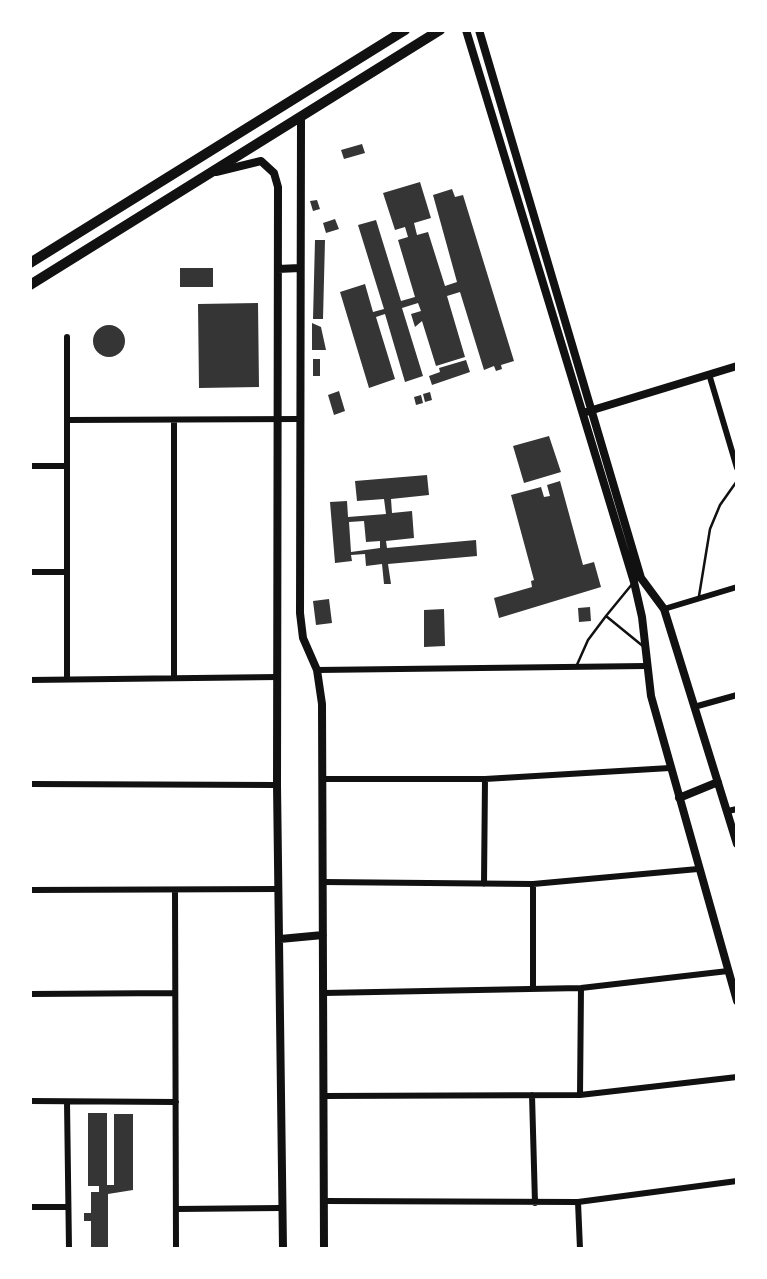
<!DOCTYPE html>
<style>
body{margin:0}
#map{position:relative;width:767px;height:1279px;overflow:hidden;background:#fff;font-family:"Source Sans 3",sans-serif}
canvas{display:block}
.frame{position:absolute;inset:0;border:32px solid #fff;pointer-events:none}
</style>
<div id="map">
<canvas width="767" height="1279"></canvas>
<div class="frame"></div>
</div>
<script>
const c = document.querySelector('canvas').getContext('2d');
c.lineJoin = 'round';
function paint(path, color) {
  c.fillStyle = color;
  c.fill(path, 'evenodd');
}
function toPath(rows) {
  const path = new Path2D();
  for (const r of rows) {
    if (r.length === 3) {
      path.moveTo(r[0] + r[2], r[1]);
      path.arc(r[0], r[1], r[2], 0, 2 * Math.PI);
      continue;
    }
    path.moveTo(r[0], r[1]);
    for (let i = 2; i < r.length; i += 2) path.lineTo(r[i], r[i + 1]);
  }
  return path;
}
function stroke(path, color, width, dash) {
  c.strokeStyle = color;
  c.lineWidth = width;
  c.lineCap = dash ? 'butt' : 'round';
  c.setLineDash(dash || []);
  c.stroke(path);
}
paint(toPath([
 [362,144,365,153,344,159,341,150],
 [420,182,431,218,414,223,417,235,428,232,445,286,457,282,433,195,452,189,455,197,463,195,514,361,501,365,502,369,496,371,494,366,484,370,460,292,447,296,465,357,436,366,422,321,415,327,411,314,421,311,418,303,402,308,423,376,405,382,385,314,376,317,395,379,369,388,340,292,365,284,373,312,384,309,358,225,376,220,401,301,415,297,398,240,408,237,405,227,395,230,383,193],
 [317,200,320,209,313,211,310,201],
 [335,219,339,229,326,233,323,223],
 [315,240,325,240,323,319,313,319],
 [180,268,213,268,213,287,180,287],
 [258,303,259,387,199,388,198,304],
 [312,323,321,327,326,350,312,350],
 [109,341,16],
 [313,359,320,359,320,376,313,376],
 [466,360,470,372,432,385,429,376,440,372,439,368],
 [339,391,345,411,334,415,328,395],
 [430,392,432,400,425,402,423,394],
 [421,395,423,403,416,405,414,397],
 [549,436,561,472,524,483,513,446],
 [427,475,429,495,391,499,392,513,412,511,414,538,386,541,387,548,476,540,477,556,388,564,391,584,384,584,382,564,366,566,365,554,351,555,352,561,335,563,330,502,347,501,348,517,386,514,384,499,357,501,355,481],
 [364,521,366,542,380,541,380,548,351,552,349,522],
 [560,481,583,565,594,562,601,587,499,618,494,598,532,587,531,581,534,580,511,495,541,487,544,497,550,496,547,485],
 [329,599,332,623,316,625,313,601],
 [590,607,591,621,579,622,578,608],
 [444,609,445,646,424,647,424,610],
 [88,1113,107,1113,107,1185,114,1185,114,1114,133,1114,133,1190,108,1194,108,1249,91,1249,91,1221,84,1221,84,1213,91,1213,91,1192,99,1192,99,1186,88,1186]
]), '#353535');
stroke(toPath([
 [633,583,606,616,644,647],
 [699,596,710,529,720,505,737,481],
 [576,667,588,640,606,616]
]), '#111', 2.5);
stroke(toPath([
 [67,337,67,679],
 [709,374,737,468],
 [67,420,300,419],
 [30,466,66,466],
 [30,572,67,572],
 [664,609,737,587],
 [317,670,646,666],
 [174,678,174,420],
 [30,680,278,677],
 [694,707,737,695],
 [323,779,485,779,670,768],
 [30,784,277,785],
 [728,811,737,809],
 [323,882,533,884,698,869],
 [484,884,485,779],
 [533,884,533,989],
 [30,890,279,889],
 [175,891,176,1249],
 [324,993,581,988,728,971],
 [30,994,175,993],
 [532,1095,535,1203],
 [580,1095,581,988],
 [324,1096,580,1095,737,1077],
 [30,1101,176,1102],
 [67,1102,69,1249],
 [325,1201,578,1202,737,1181],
 [578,1202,580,1249],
 [30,1207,68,1207],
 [176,1209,281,1208]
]), '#111', 6);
stroke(toPath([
 [466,30,634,582,642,617,651,696,737,1001],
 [479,30,641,578,664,609,737,844],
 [301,119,300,613,303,638,317,670,322,704,324,1249],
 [216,172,261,161,274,173,278,187,277,785,283,1249],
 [278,269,300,268],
 [586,412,737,366],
 [679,798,718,782],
 [280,939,323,935]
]), '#111', 8);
stroke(toPath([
 [30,263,405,30],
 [30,285,440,30]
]), '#111', 10);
</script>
